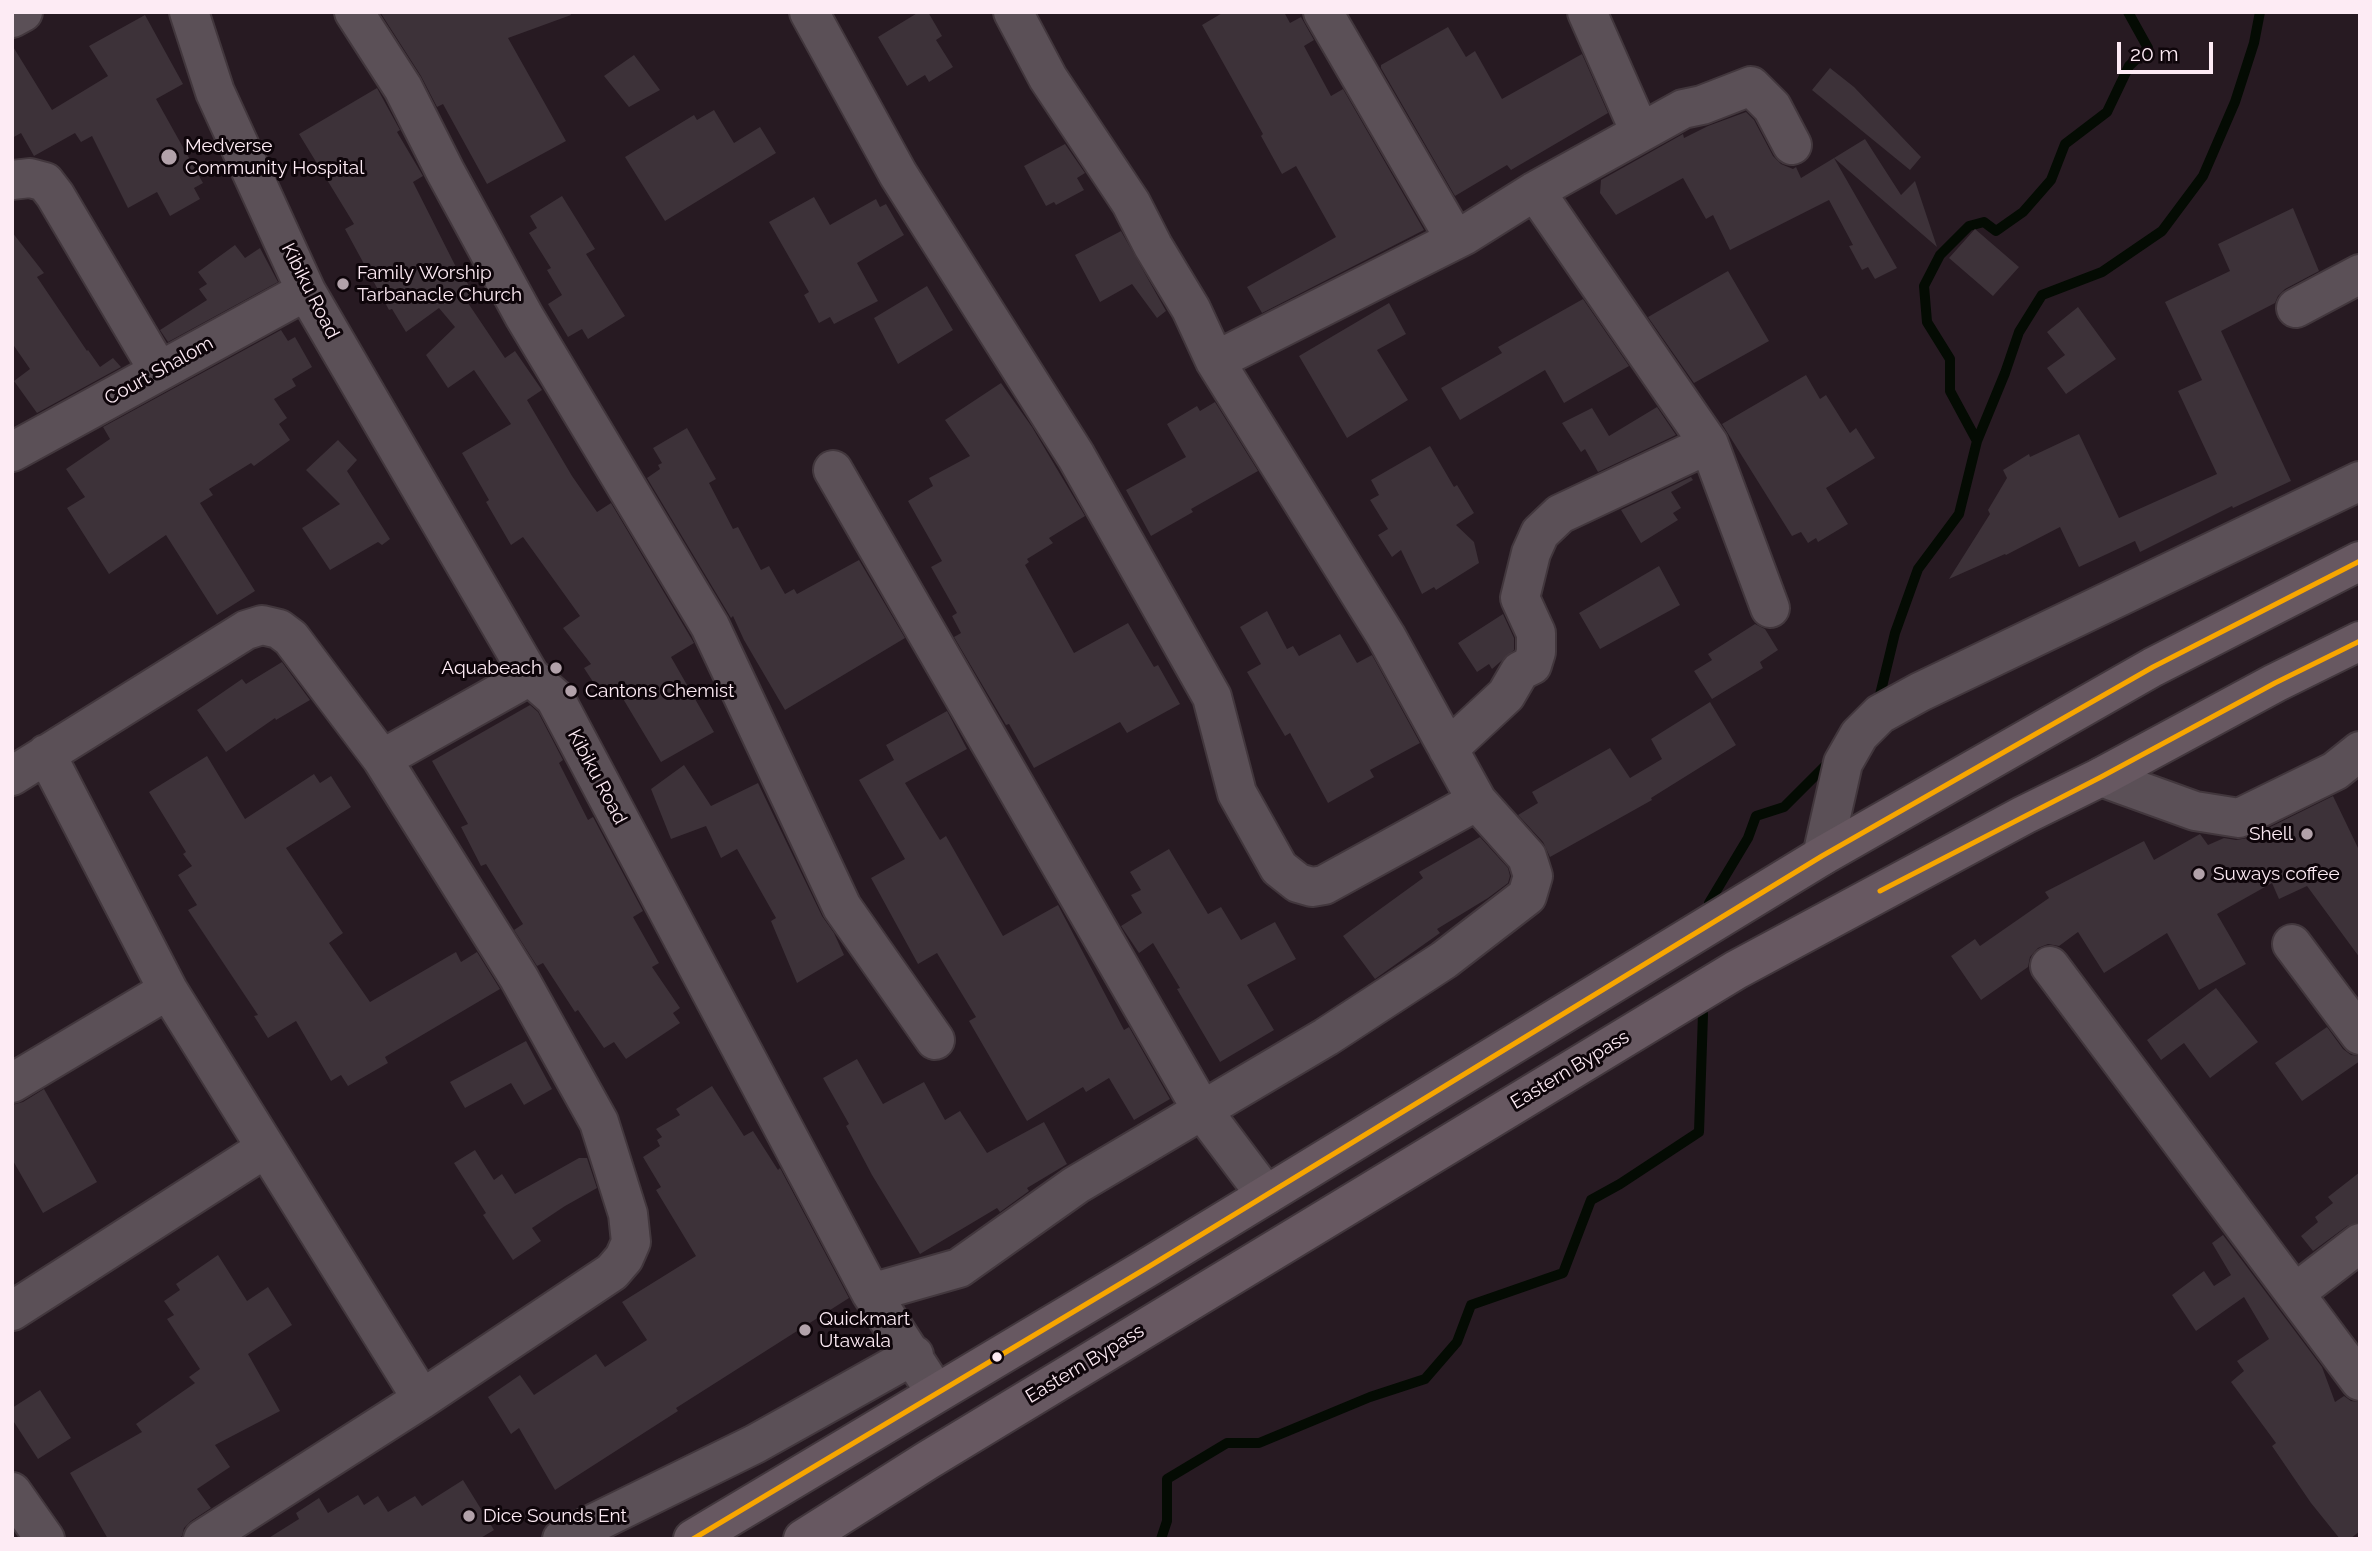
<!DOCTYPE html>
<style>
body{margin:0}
#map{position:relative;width:2372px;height:1551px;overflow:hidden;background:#271a22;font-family:Raleway,sans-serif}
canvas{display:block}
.frame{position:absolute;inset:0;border:14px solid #fdebf4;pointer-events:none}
.scale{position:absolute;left:2117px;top:42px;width:96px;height:32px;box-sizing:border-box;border:4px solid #fdebf4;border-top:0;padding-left:9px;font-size:21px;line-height:24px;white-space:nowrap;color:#fdebf4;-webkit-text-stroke:5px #0e050a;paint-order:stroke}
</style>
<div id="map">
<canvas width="2372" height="1551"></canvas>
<div class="frame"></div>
<div class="scale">20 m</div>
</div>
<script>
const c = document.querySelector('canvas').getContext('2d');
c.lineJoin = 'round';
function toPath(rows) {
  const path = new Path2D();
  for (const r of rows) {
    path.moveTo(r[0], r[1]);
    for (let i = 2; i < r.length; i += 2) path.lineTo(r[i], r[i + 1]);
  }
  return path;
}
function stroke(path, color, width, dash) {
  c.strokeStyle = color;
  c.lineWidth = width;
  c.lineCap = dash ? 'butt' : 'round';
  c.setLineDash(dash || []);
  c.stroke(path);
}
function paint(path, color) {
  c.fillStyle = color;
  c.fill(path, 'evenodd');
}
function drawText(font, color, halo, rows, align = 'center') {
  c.font = font + ' Raleway,sans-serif';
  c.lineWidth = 6;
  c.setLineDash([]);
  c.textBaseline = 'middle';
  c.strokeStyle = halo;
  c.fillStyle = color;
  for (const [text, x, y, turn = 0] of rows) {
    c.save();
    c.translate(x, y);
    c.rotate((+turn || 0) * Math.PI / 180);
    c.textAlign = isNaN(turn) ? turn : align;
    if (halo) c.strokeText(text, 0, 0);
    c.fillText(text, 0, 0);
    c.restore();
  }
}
stroke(toPath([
 [1977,441,1950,391,1950,359,1927,322,1924,286,1940,255,1969,226,1984,222,1996,231,2023,212,2051,180,2065,144,2107,112,2129,66,2148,48,2128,12],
 [1878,703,1895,633,1918,569,1959,514,1977,441,2005,373,2019,332,2042,295,2102,272,2162,231,2203,176,2235,102,2254,43,2260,12],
 [1709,903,1748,838,1756,816,1784,807,1829,762],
 [1161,1539,1167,1521,1167,1479,1227,1443,1259,1443,1370,1397,1425,1379,1457,1342,1471,1305,1563,1273,1591,1200,1620,1184,1699,1132,1703,1014]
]), '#040b03', 10);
paint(toPath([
 [380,12,570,12,571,15,508,38,566,141,487,184,443,104,437,107,421,76],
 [919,12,928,12,942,36,936,40,953,67,929,82,925,75,907,86,878,37],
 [1224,12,1284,12,1290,23,1301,17,1314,40,1304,46,1331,96,1343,89,1424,230,1262,313,1247,287,1336,237,1296,166,1282,174,1261,136,1263,134,1202,25],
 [145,15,183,84,156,99,203,183,194,188,200,199,170,216,157,192,128,208,92,136,81,142,75,133,34,156,21,133,12,138,12,45,52,110,108,76,89,46],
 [1448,27,1466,57,1475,51,1502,99,1582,54,1608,113,1511,170,1507,165,1455,196,1381,68,1381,65],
 [634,55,660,90,629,107,604,76],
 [1830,68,1854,87,1921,157,1910,170,1812,90],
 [377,88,400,130,397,132,423,176,413,182,459,273,461,272,476,298,468,303,505,358,515,351,542,390,527,400,572,476,597,512,611,503,694,643,671,657,714,732,661,762,619,692,609,698,605,691,601,694,584,668,591,664,563,628,580,616,523,537,511,545,486,502,489,500,462,453,511,424,474,370,448,388,426,355,455,327,439,308,406,332,392,309,389,310,345,229,354,224,299,134],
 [714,110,734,143,760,127,776,153,665,221,625,157,694,115,697,120],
 [1746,112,1754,120,1773,156,1781,164,1793,169,1796,167,1801,178,1834,158,1897,268,1875,279,1868,267,1862,270,1849,246,1853,245,1829,200,1730,250,1713,215,1706,219,1683,178,1616,215,1600,193,1601,180,1683,134,1684,138,1708,126],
 [1865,139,1901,195,1915,181,1937,247,1834,158],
 [1065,144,1085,173,1077,178,1084,190,1056,205,1054,202,1046,206,1024,166],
 [562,196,595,249,586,254,625,316,588,339,582,329,568,337,548,304,562,295,547,270,551,268,529,233,537,228,530,216],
 [814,197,830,225,876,199,880,207,886,204,904,235,857,263,878,301,834,324,830,317,819,323,804,295,809,292,769,222],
 [2293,208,2319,271,2285,289,2278,296,2275,303,2221,331,2291,481,2233,508,2232,506,2140,552,2135,541,2079,567,2060,527,2006,555,2005,554,1949,579,1990,514,1988,510,2007,478,2003,470,2029,454,2030,457,2079,434,2119,518,2217,474,2178,391,2202,380,2165,302,2230,271,2218,244],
 [1975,229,2019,267,1993,296,1949,258],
 [1121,231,1166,311,1157,318,1132,284,1100,302,1075,255],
 [12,232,44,273,37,277,87,351,88,350,100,367,113,358,121,367,37,413,14,381,30,369,12,343],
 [235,245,245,258,260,248,278,282,168,342,160,330,207,300,199,289,207,284,198,272],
 [1728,271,1769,341,1694,383,1648,317],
 [927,286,953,330,898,364,874,318],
 [1583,299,1629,366,1564,403,1545,370,1460,420,1441,388,1502,353,1498,347],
 [1389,303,1406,334,1377,350,1408,400,1347,438,1299,356],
 [2078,307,2116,359,2066,394,2047,368,2065,355,2047,332],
 [281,330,288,341,295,337,312,367,292,379,296,386,274,399,287,418,279,424,290,440,254,466,251,463,209,489,213,495,200,503,255,591,217,615,166,535,109,574,67,508,85,497,66,469,110,439,103,427],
 [1806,375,1820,399,1826,395,1850,433,1856,428,1875,458,1826,488,1848,524,1818,542,1816,538,1808,543,1801,532,1792,536,1722,424],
 [1001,383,1032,427,1085,516,1049,538,1053,543,1027,559,1029,562,1025,565,1059,626,1074,653,1128,623,1154,667,1158,665,1180,704,1127,733,1120,722,1034,768,1009,724,1006,725,954,637,961,633,952,616,957,613,931,567,942,561,908,501,933,486,929,478,970,456,945,420],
 [1215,402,1258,471,1191,509,1193,512,1151,536,1126,490,1186,457,1167,424,1197,406,1200,411],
 [1657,407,1676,435,1598,472,1585,449,1581,452,1562,423,1592,408,1609,436],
 [687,428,716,479,709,483,733,529,738,527,761,570,769,566,785,594,794,589,797,594,859,560,905,638,785,710,744,640,733,616,731,618,647,478,660,469,658,465,662,463,653,448],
 [338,440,357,460,347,471,390,539,382,545,378,542,330,570,302,528,340,504,306,470],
 [1430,446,1454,487,1457,485,1474,513,1456,525,1474,542,1479,563,1436,590,1434,587,1422,594,1401,550,1392,557,1378,535,1388,529,1370,500,1379,495,1371,480],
 [1691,477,1693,480,1671,492,1681,508,1673,513,1678,520,1641,543,1621,510],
 [1659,566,1680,605,1600,649,1579,613],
 [1267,611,1287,649,1293,646,1299,656,1340,634,1357,663,1372,655,1420,743,1370,770,1374,777,1328,803,1290,733,1285,736,1247,672,1261,664,1240,627],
 [1503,614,1514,638,1514,650,1492,669,1489,664,1477,672,1458,643],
 [1755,624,1765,629,1778,650,1760,662,1763,668,1712,699,1694,671,1712,660,1708,654],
 [282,662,310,700,276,720,275,718,226,752,197,710,242,679,246,684],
 [1710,702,1736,745,1651,798,1652,800,1550,857,1543,842,1518,815,1538,803,1532,792,1610,748,1630,778,1662,759,1651,739],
 [530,705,538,712,563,760,559,763,588,820,593,817,643,911,633,917,659,963,652,967,680,1008,673,1013,680,1023,626,1059,614,1042,604,1048,578,1010,575,1012,543,963,537,966,514,930,523,924,486,864,481,866,461,827,468,824,432,761],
 [947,711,967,749,905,783,940,840,946,836,1003,936,1058,905,1124,1030,1129,1027,1170,1099,1134,1120,1109,1078,1086,1092,1083,1087,1027,1121,969,1021,976,1017,937,953,918,964,871,878,905,859,859,780,894,760,886,745],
 [207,756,245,819,314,774,320,783,331,776,351,807,286,848,343,933,329,943,370,1002,456,952,461,962,477,952,500,989,385,1057,388,1063,348,1086,341,1075,331,1081,296,1021,268,1038,254,1016,258,1015,188,910,197,905,178,875,192,866,183,854,186,852,149,792],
 [684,765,711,806,758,783,822,916,834,933,844,955,797,983,771,921,776,918,737,849,721,858,706,826,671,839,651,789],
 [2333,796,2360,852,2360,958,2307,886,2279,899,2272,883,2217,914,2246,964,2199,990,2167,933,2104,973,2078,932,2059,946,2048,944,2038,948,2030,957,2028,967,1981,1000,1951,956,1975,939,1980,946,2049,898,2045,892,2144,841,2154,860,2200,834,2208,845,2224,838,2236,840,2248,838],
 [1480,837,1508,868,1510,876,1508,883,1488,898,1437,929,1440,933,1375,979,1343,936,1423,878,1419,872],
 [1169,849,1208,914,1221,907,1241,940,1275,922,1296,959,1247,985,1274,1030,1220,1062,1177,989,1180,988,1153,943,1139,953,1121,926,1142,913,1131,895,1141,890,1130,872],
 [2216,988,2258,1042,2210,1078,2184,1043,2161,1060,2147,1040],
 [2327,1027,2343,1049,2351,1055,2360,1056,2360,1061,2302,1101,2275,1063],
 [526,1041,552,1089,524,1105,511,1083,465,1108,450,1082],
 [857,1059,883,1104,924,1082,945,1120,960,1111,987,1153,1044,1122,1067,1164,1027,1188,1029,1191,1000,1212,997,1208,920,1254,872,1175,846,1126,849,1124,823,1078],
 [712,1086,744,1136,753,1131,778,1170,780,1168,849,1298,676,1408,678,1411,555,1490,519,1428,511,1434,488,1397,520,1375,534,1395,596,1354,605,1367,647,1340,622,1302,696,1256,656,1190,661,1187,643,1157,660,1146,657,1140,662,1137,656,1129,680,1115,676,1109],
 [44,1089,97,1182,43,1213,12,1159,12,1105,23,1102],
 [475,1150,494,1180,502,1174,515,1194,579,1158,587,1158,597,1188,565,1206,532,1228,541,1241,513,1260,483,1215,486,1213,454,1163],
 [2360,1172,2360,1222,2347,1226,2313,1251,2301,1236,2318,1222,2315,1217,2333,1203,2328,1197],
 [2223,1235,2322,1367,2335,1402,2344,1396,2351,1401,2360,1402,2360,1531,2350,1539,2340,1539,2311,1503,2272,1446,2276,1443,2231,1382,2244,1371,2237,1361,2269,1339,2244,1297,2196,1331,2172,1295,2204,1271,2214,1286,2231,1275,2212,1243],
 [218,1255,247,1301,268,1287,292,1325,248,1354,280,1411,215,1445,230,1467,197,1489,211,1508,191,1521,184,1528,182,1536,177,1539,108,1539,70,1473,142,1432,136,1424,195,1383,189,1377,200,1369,167,1319,174,1315,164,1301,180,1290,176,1284],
 [40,1390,71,1438,38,1459,12,1419,12,1408],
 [463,1480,494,1530,479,1539,267,1539,299,1519,296,1513,319,1498,328,1513,358,1495,364,1505,378,1496,388,1512,415,1496,422,1506]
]), '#3d3239');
const minor = toPath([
 [189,12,215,92,306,291,530,676,555,698,871,1293,936,1393],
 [354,12,403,88,445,171,524,316,710,626,842,907,935,1040],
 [809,12,898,174,1076,456,1212,697,1237,793,1279,868,1298,883,1312,887,1324,885,1477,801],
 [1323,12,1455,239],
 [1587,12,1640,132],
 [12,18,23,12],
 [12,180,30,178,45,182,55,195,159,371],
 [1535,191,1709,444,1770,608],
 [2296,308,2360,274],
 [1215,361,1465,235,1535,191,1683,109,1702,105,1751,86,1772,107,1792,145],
 [12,452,306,291],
 [833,470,1202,1110,1266,1195],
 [1448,749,1506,695,1520,671,1532,665,1536,652,1536,633,1520,598,1531,553,1540,533,1560,514,1709,444],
 [46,754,168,990,422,1399],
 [382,759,530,676],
 [12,776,246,630,262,625,279,629,291,638,382,759,519,978,599,1122,628,1214,631,1242,624,1258,612,1272,422,1399,203,1539],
 [2101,777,2195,811,2239,818,2335,771,2360,751],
 [1822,856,1843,763,1859,735,1880,714,1920,692,2360,481],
 [2292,944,2360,1035],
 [2050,966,2360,1381],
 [12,1083,168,990],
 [871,1293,959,1268,1076,1185,1326,1037,1444,960,1527,896,1533,876,1527,857,1477,801,1386,636,1215,361,1191,309,1153,246,1131,203,1048,78,1013,12],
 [2295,1293,2360,1243],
 [12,1311,266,1148],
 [12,1492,45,1539],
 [562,1539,755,1444,914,1355]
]);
const major = toPath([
 [693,1539,1145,1269,1822,856,2153,667,2360,561],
 [803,1539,928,1460,1736,970,2024,815,2101,777,2275,683,2360,641]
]);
stroke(minor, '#42373d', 42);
stroke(major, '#42373d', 42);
stroke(minor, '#5b5057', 38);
stroke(major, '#675861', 38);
stroke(toPath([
 [1880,891,2101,777,2275,683,2360,641],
 [693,1539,1145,1269,1822,856,2153,667,2360,561]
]), '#f7a600', 5);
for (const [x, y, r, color] of [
 [169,157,9,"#b2a2aa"],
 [343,284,7,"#b2a2aa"],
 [556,668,7,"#b2a2aa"],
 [571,691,7,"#b2a2aa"],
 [2307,834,7,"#b2a2aa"],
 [2199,874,7,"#b2a2aa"],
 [805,1330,7,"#b2a2aa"],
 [997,1357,6,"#fdebf4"],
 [469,1516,7,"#b2a2aa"]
]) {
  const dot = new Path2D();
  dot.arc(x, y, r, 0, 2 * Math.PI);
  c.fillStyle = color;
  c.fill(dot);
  stroke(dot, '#0e050a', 2.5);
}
drawText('19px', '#fdebf4', '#0e050a', [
 ["Medverse",185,146],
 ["Community Hospital",185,168],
 ["Family Worship",357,273],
 ["Tarbanacle Church",357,295],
 ["Aquabeach",542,668,"right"],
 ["Cantons Chemist",585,691],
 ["Shell",2293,834,"right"],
 ["Suways coffee",2213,874],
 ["Quickmart",819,1319],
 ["Utawala",819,1341],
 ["Dice Sounds Ent",483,1516]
], 'left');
drawText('19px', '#fdebf4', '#0e050a', [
 ["Kibiku Road",310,291,63],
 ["Court Shalom",159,371,-29],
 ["Kibiku Road",597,777,62],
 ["Eastern Bypass",1570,1070,-31],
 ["Eastern Bypass",1085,1364,-31]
]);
</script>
